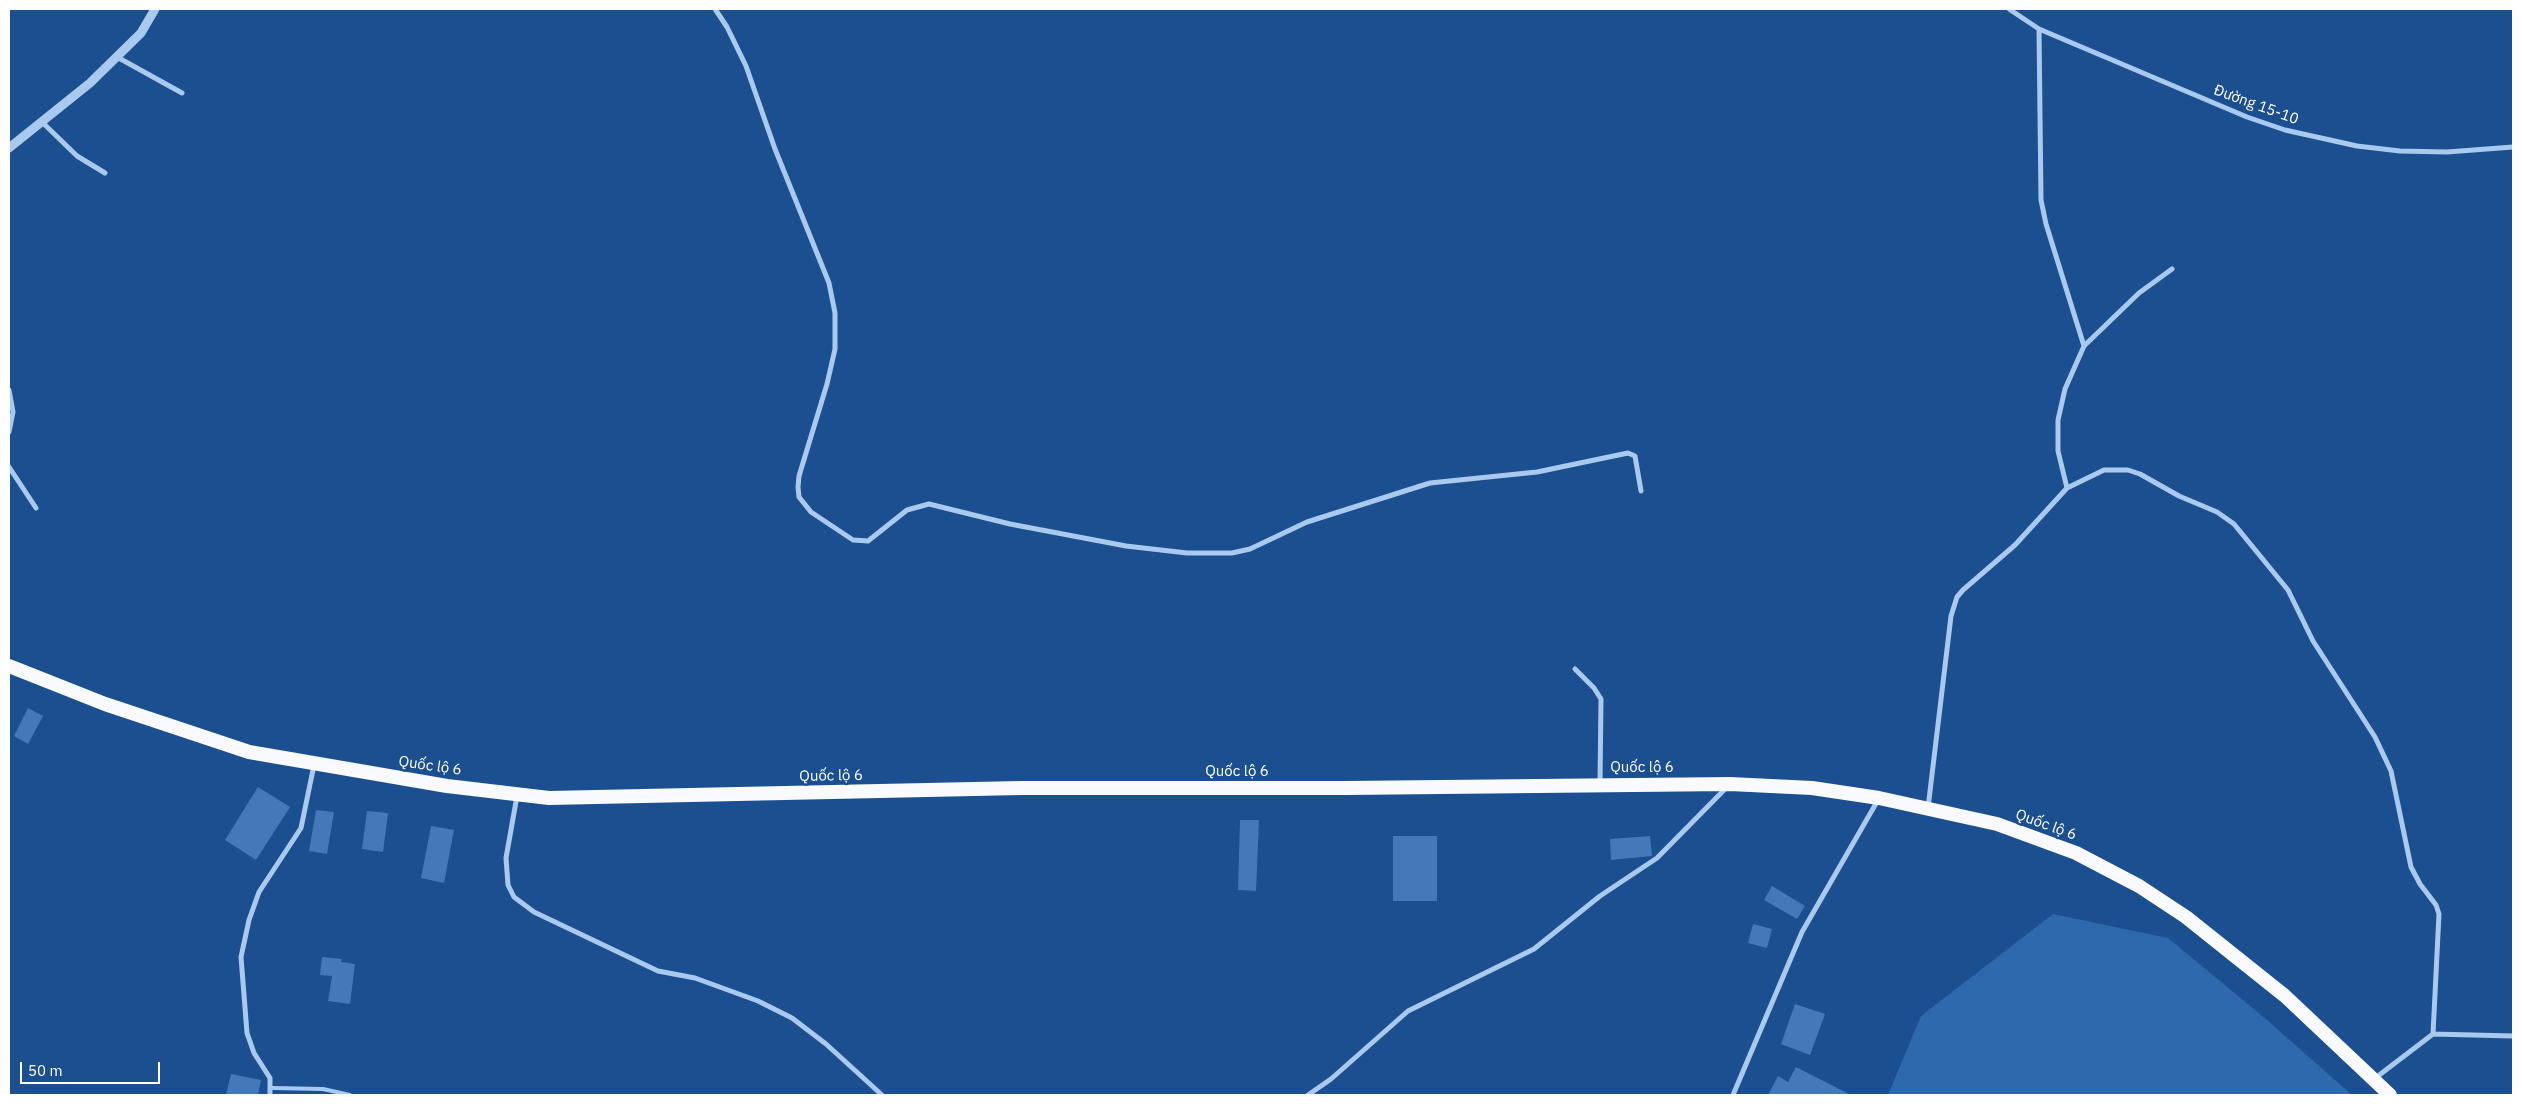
<!DOCTYPE html>
<meta charset="utf-8">
<style>
body{margin:0}
#map{position:relative;width:2522px;height:1104px;overflow:hidden;background:#1b4f8f;font-family:"IBM Plex Sans",sans-serif}
canvas{display:block}
.frame{position:absolute;inset:0;border:10px solid #fff;pointer-events:none}
.scale{position:absolute;left:20px;top:1062px;width:140px;height:22px;box-sizing:border-box;border:2px solid #fff;border-top:0;padding-left:6px;font-size:15px;line-height:18px;white-space:nowrap;color:#fff;-webkit-text-stroke:4px #1b4f8f;paint-order:stroke}
</style>
<div id="map">
<canvas width="2522" height="1104"></canvas>
<div class="frame"></div>
<div class="scale">50 m</div>
</div>
<script>
const c = document.querySelector('canvas').getContext('2d');
c.lineJoin = 'round';
function paint(path, color) {
  c.fillStyle = color;
  c.fill(path, 'evenodd');
}
function toPath(rows) {
  const path = new Path2D();
  for (const r of rows) {
    path.moveTo(r[0], r[1]);
    for (let i = 2; i < r.length; i += 2) path.lineTo(r[i], r[i + 1]);
  }
  return path;
}
function stroke(path, color, width, dash) {
  c.strokeStyle = color;
  c.lineWidth = width;
  c.lineCap = dash ? 'butt' : 'round';
  c.setLineDash(dash || []);
  c.stroke(path);
}
function drawText(font, color, halo, rows, align = 'center') {
  c.font = font + ' "IBM Plex Sans",sans-serif';
  c.lineWidth = 5;
  c.setLineDash([]);
  c.textBaseline = 'middle';
  c.strokeStyle = halo;
  c.fillStyle = color;
  for (const [text, x, y, turn = 0] of rows) {
    c.save();
    c.translate(x, y);
    c.rotate((+turn || 0) * Math.PI / 180);
    c.textAlign = isNaN(turn) ? turn : align;
    if (halo) c.strokeText(text, 0, 0);
    c.fillText(text, 0, 0);
    c.restore();
  }
}
paint(toPath([
 [2053,914,2168,938,2267,1020,2352,1095,1888,1095,1921,1016]
]), '#2e69ad');
paint(toPath([
 [28,708,43,716,28,744,14,736],
 [258,787,290,807,256,860,225,840],
 [316,810,334,812,327,854,309,851],
 [367,811,388,813,383,852,362,849],
 [1240,820,1259,820,1256,891,1238,890],
 [431,826,454,830,444,883,421,878],
 [1393,836,1437,836,1437,901,1393,901],
 [1650,836,1652,856,1611,860,1610,839],
 [1772,886,1805,906,1797,919,1764,900],
 [1753,924,1772,929,1767,948,1748,943],
 [322,957,342,959,341,962,355,964,350,1004,328,1001,332,976,320,975],
 [1795,1004,1825,1014,1810,1055,1781,1044],
 [1796,1067,1851,1095,1768,1095,1778,1076,1788,1082],
 [231,1074,261,1080,258,1095,226,1095]
]), '#4478b7');
stroke(toPath([
 [272,1088,323,1089,350,1095]
]), '#a9c9ee', 4);
stroke(toPath([
 [715,9,727,27,746,66,775,149,829,283,835,313,835,349,827,384,799,476,798,487,799,497,811,512,853,540,868,541,907,510,929,504,1010,524,1126,546,1187,553,1232,553,1250,549,1307,522,1430,483,1537,472,1628,453,1635,456,1641,491],
 [2009,9,2039,29,2247,117,2285,130,2357,146,2400,151,2447,152,2513,147],
 [2039,29,2041,200,2046,224,2084,346],
 [117,57,182,93],
 [42,122,77,156,105,173],
 [9,390,13,412,9,432],
 [9,467,36,508],
 [2067,488,2058,451,2058,420,2065,389,2084,346,2139,293,2172,269],
 [1575,669,1594,688,1601,699,1600,784],
 [517,796,506,858,508,885,514,897,534,912,658,971,695,978,758,1001,792,1018,826,1044,882,1095],
 [1928,808,1951,616,1957,597,1963,590,2015,545,2067,488,2104,470,2128,470,2140,474,2179,496,2217,512,2234,524,2288,590,2313,641,2375,737,2391,771,2411,867,2420,884,2436,905,2439,914,2433,1034],
 [2374,1079,2433,1034,2513,1036],
 [270,1095,270,1078,254,1053,247,1033,241,957,249,920,259,892,301,828,314,765],
 [1308,1095,1331,1079,1408,1011,1534,949,1600,896,1657,858,1727,787],
 [1733,1095,1802,932,1878,800]
]), '#a9c9ee', 5);
stroke(toPath([
 [9,148,90,83,141,33,155,9]
]), '#a9c9ee', 9);
stroke(toPath([
 [9,666,105,704,249,752,447,786,549,798,1021,788,1346,788,1730,784,1812,788,1879,798,1997,824,2076,853,2139,886,2186,917,2285,996,2390,1095]
]), '#f8faff', 14);
drawText('15px', '#fff', '#1b4f8f', [
 ["Đường 15-10",2256,105,20],
 ["Quốc lộ 6",430,766,8],
 ["Quốc lộ 6",1642,768],
 ["Quốc lộ 6",1237,772],
 ["Quốc lộ 6",831,776,-1],
 ["Quốc lộ 6",2046,825,20]
]);
</script>
